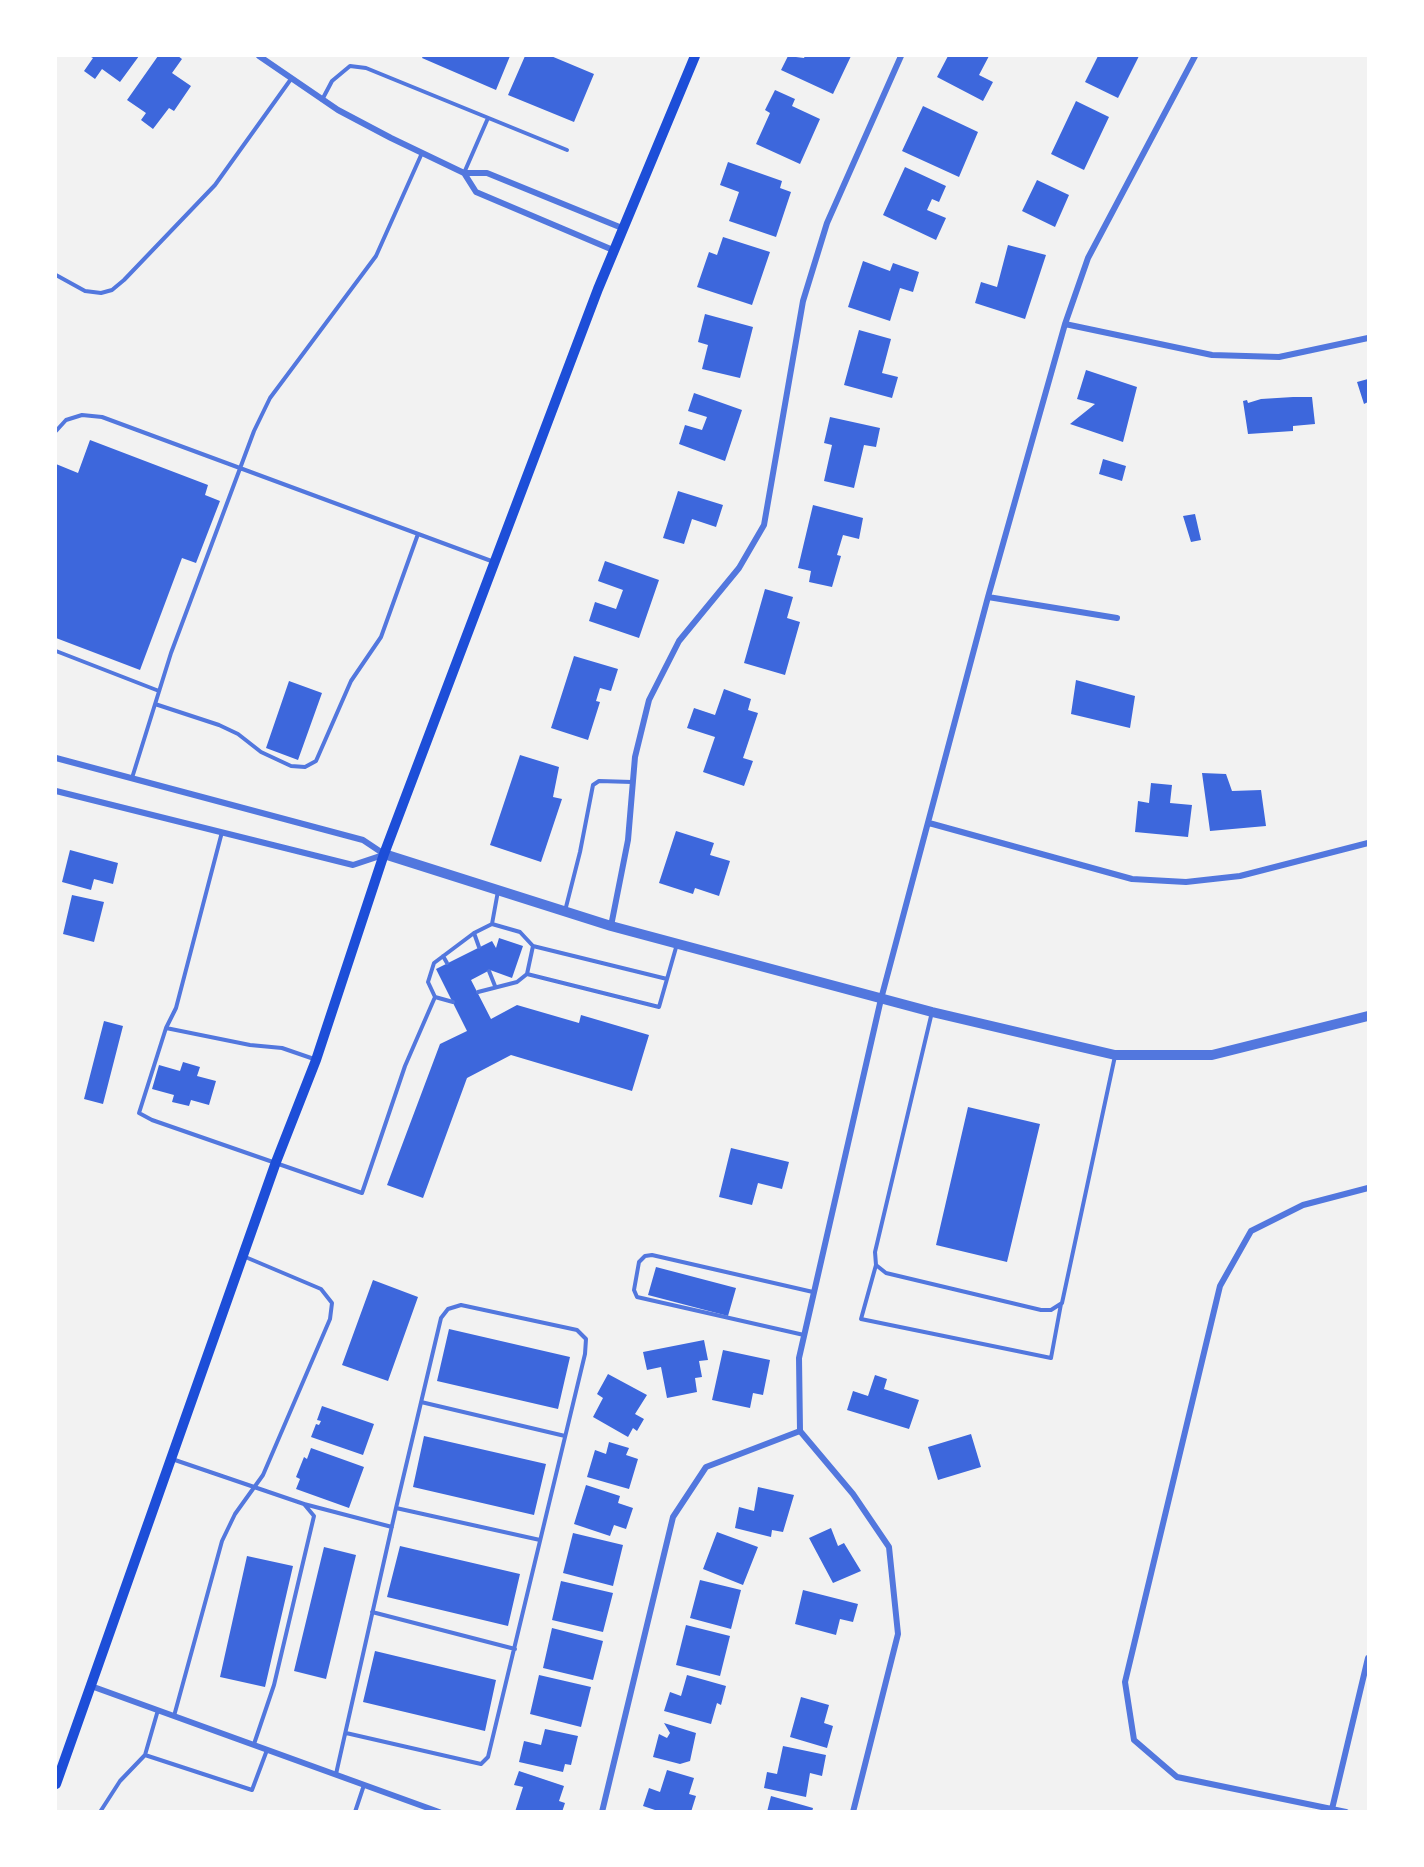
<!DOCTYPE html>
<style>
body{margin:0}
#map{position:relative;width:1424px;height:1867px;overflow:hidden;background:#f2f2f2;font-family:"Roboto Serif",serif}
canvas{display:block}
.frame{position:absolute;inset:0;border:57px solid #fff;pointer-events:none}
</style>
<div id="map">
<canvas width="1424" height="1867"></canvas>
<div class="frame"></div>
</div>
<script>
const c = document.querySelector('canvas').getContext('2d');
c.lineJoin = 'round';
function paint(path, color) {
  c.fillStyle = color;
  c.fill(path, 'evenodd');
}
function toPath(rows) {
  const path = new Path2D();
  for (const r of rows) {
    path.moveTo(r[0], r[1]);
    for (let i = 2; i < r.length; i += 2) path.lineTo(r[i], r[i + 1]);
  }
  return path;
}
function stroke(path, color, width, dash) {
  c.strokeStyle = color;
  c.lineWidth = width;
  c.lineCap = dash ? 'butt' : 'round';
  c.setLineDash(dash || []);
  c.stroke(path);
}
paint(toPath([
 [89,56,139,56,120,82,102,69,95,79,84,71,93,58],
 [158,56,178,56,182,59,172,73,191,86,174,111,169,108,153,129,141,120,146,113,127,100],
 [423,56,510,56,496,90,422,58],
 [525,56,551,56,594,74,574,122,508,95],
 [788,56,804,58,805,56,851,56,833,94,781,70],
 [948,56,989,56,979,75,993,82,983,101,937,77],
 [1098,56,1139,56,1118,98,1085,82],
 [775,90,795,99,792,106,820,119,800,164,756,144,770,113,765,110],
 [1076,101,1109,117,1084,170,1051,154],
 [923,106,978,132,959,177,902,151],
 [728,162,782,181,780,188,791,192,776,237,729,221,739,192,720,185],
 [905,167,946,186,939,202,932,199,927,210,946,218,936,240,883,215],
 [1037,180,1069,195,1055,227,1022,211],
 [723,237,770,252,752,305,697,287,709,252,717,255],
 [1008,245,1046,255,1025,319,975,303,981,282,997,287],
 [863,261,890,271,893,263,919,272,913,292,900,288,890,321,848,307],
 [705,314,753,327,740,378,702,369,708,345,698,342],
 [859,330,891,339,882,373,898,377,892,398,844,385],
 [1086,370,1137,387,1123,442,1070,424,1095,404,1077,399],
 [1368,379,1368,402,1364,404,1357,382],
 [694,393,742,410,725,461,679,444,685,425,702,430,707,417,688,411],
 [1293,397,1312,397,1315,424,1293,426,1293,431,1248,434,1243,401,1247,400,1248,403,1261,399],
 [830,417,880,428,876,447,864,445,854,488,824,481,832,445,824,443],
 [90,440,208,485,205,495,220,501,196,563,182,558,140,670,56,638,56,464,78,473],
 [1103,459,1126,466,1122,481,1099,474],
 [678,491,723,505,716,527,692,519,684,544,663,538],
 [813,505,863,518,859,539,843,535,837,555,841,556,832,587,809,582,811,571,798,568],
 [1195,514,1201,540,1191,542,1183,516],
 [605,561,659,580,639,638,589,621,595,602,616,609,623,590,598,581],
 [765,589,793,597,787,618,800,622,785,675,744,663],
 [574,656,618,669,611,691,600,688,596,701,600,702,588,740,551,728],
 [1076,680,1135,696,1130,728,1071,714],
 [289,681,322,693,298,760,266,748],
 [724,689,751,699,748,710,758,713,743,758,753,761,744,786,703,772,715,737,687,728,694,708,715,715],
 [520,755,559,767,553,797,562,799,541,862,490,845],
 [1202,773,1226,774,1232,791,1261,790,1266,826,1210,831],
 [1151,783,1172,785,1170,803,1192,805,1188,837,1135,832,1138,801,1149,803],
 [676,831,714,843,710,855,730,861,719,896,695,888,693,894,659,883],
 [70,850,118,863,113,884,94,879,91,890,62,882],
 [72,895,104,902,94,942,63,934],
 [499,938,523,946,512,978,490,970,471,980,491,1019,517,1005,579,1023,581,1015,649,1035,632,1091,511,1055,467,1078,423,1198,387,1185,440,1044,467,1031,436,969,492,941,496,948],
 [104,1021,123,1026,103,1104,84,1099],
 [183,1062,200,1067,197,1076,216,1081,209,1105,191,1100,189,1106,172,1102,174,1095,152,1089,159,1065,180,1071],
 [968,1107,1040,1124,1007,1262,936,1245],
 [731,1148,789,1162,782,1189,758,1183,752,1205,719,1197],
 [656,1267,736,1288,728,1316,648,1295],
 [373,1280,418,1297,388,1381,342,1365],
 [449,1329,570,1357,558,1409,437,1381],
 [704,1340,708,1360,699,1361,702,1377,695,1378,697,1392,667,1398,661,1367,647,1370,643,1352],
 [723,1350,770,1360,763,1395,753,1393,750,1408,712,1400],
 [608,1374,647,1395,635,1414,644,1419,637,1431,633,1428,628,1437,593,1417,603,1398,597,1394],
 [875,1375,887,1379,884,1389,919,1400,909,1429,847,1410,853,1391,868,1396],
 [322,1406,374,1424,363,1455,311,1437,316,1424,319,1425,321,1421,317,1420],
 [971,1434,981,1467,938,1480,928,1447],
 [424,1436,546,1464,534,1515,413,1487],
 [609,1442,629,1448,626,1455,638,1459,629,1489,587,1477,595,1450,606,1454],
 [311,1448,364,1467,349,1508,296,1489,300,1479,296,1477,304,1457,307,1459],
 [586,1485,620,1496,618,1503,633,1508,626,1529,614,1525,610,1536,574,1524],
 [758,1487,794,1495,783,1532,772,1530,771,1537,735,1528,739,1507,754,1511],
 [831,1528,838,1546,844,1543,861,1571,833,1583,809,1538],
 [717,1532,758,1547,743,1585,703,1569],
 [573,1533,623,1545,613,1586,563,1573],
 [400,1546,520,1574,508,1626,387,1597],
 [324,1547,356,1555,326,1679,294,1671],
 [247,1556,293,1566,265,1687,220,1677],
 [700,1580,741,1590,731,1629,690,1618],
 [561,1581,613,1593,603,1632,552,1620],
 [803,1590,858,1604,853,1622,840,1619,836,1635,795,1624],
 [686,1625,730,1636,720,1676,676,1665],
 [552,1628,603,1641,593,1680,543,1668],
 [375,1651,496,1680,485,1731,363,1702],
 [539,1675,591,1687,581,1727,530,1714],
 [687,1675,726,1686,721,1705,717,1703,711,1724,664,1711,670,1692,681,1696],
 [801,1697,829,1705,824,1723,833,1726,827,1748,790,1737],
 [664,1723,696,1733,690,1761,680,1764,653,1757,659,1734,667,1738,670,1733],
 [545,1729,578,1736,571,1765,565,1764,563,1772,519,1762,524,1741,541,1745],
 [783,1746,826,1755,822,1776,810,1773,806,1797,764,1788,767,1772,777,1774],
 [667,1770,694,1778,689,1794,696,1796,691,1812,661,1812,643,1806,649,1788,660,1792],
 [519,1771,564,1786,559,1801,565,1803,562,1812,515,1812,523,1787,514,1785],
 [771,1796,813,1808,812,1812,767,1812]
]), '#3d67dc');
stroke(toPath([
 [322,100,332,81,350,66,366,68,567,150],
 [464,173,488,118],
 [56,275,85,291,101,293,112,290,124,280,215,185,291,79],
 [56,431,66,420,82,415,102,417,494,562],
 [56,651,159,691],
 [155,704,219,725,238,734,261,752,291,766,305,767,316,761,351,681,381,637,418,534],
 [132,778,171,653,254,431,270,398,376,256,422,153],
 [222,832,176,1008,166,1028,139,1113,152,1120,362,1193,405,1066,435,997,453,1002],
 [565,911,580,852,593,785,599,781,632,782],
 [492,924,498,891],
 [474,933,479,947],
 [443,956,447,963],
 [489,971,495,986],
 [527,974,533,946],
 [478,992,517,982,527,974,659,1007,677,944],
 [435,997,428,982,434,963,474,933,492,924,520,932,533,946,667,979],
 [932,1012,875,1252,876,1265,886,1273,1041,1310,1051,1310,1062,1303,1115,1056],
 [166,1028,250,1045,282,1048,314,1059],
 [876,1265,861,1319,1051,1358,1061,1304],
 [804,1335,637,1297,634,1290,639,1262,645,1256,652,1255,813,1292],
 [421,1402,565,1436],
 [172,1459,304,1504,314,1516,274,1685,254,1744],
 [304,1504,392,1527],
 [396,1508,540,1540],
 [372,1612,515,1649],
 [158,1710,145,1755,252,1790,267,1750],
 [174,1716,222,1541,235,1514,263,1475,330,1319,332,1303,321,1289,243,1256],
 [336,1774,396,1508,441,1318,448,1309,461,1305,577,1330,586,1339,585,1354,488,1757,481,1764,346,1733],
 [100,1812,120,1781,145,1755],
 [355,1812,364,1785]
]), '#5277de', 4);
stroke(toPath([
 [259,56,338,110,391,138,464,173,487,173,622,228],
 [464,173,476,192,613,250],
 [1065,324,1212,355,1279,357,1368,338],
 [988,597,1117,618],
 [56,758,363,840,384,854],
 [56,791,353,865,383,855],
 [929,823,1132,879,1186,882,1240,876,1368,843],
 [611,926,628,840,635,757,649,700,679,641,739,568,764,525,803,301,827,223,901,56],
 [91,1686,439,1812],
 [1332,1809,1368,1658],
 [602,1812,673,1517,706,1467,800,1431],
 [853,1812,898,1634,889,1547,853,1494,800,1431,799,1358,881,999,988,597,1065,324,1088,258,1195,56],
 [1346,1812,1177,1777,1134,1740,1125,1682,1220,1286,1251,1231,1303,1205,1368,1188]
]), '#5277de', 6);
stroke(toPath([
 [384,854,611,926,932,1012,1115,1055,1212,1055,1368,1016]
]), '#5277de', 10);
stroke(toPath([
 [56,1784,276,1162,316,1060,384,854,598,289,695,56]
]), '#1d4ed8', 10);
</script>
